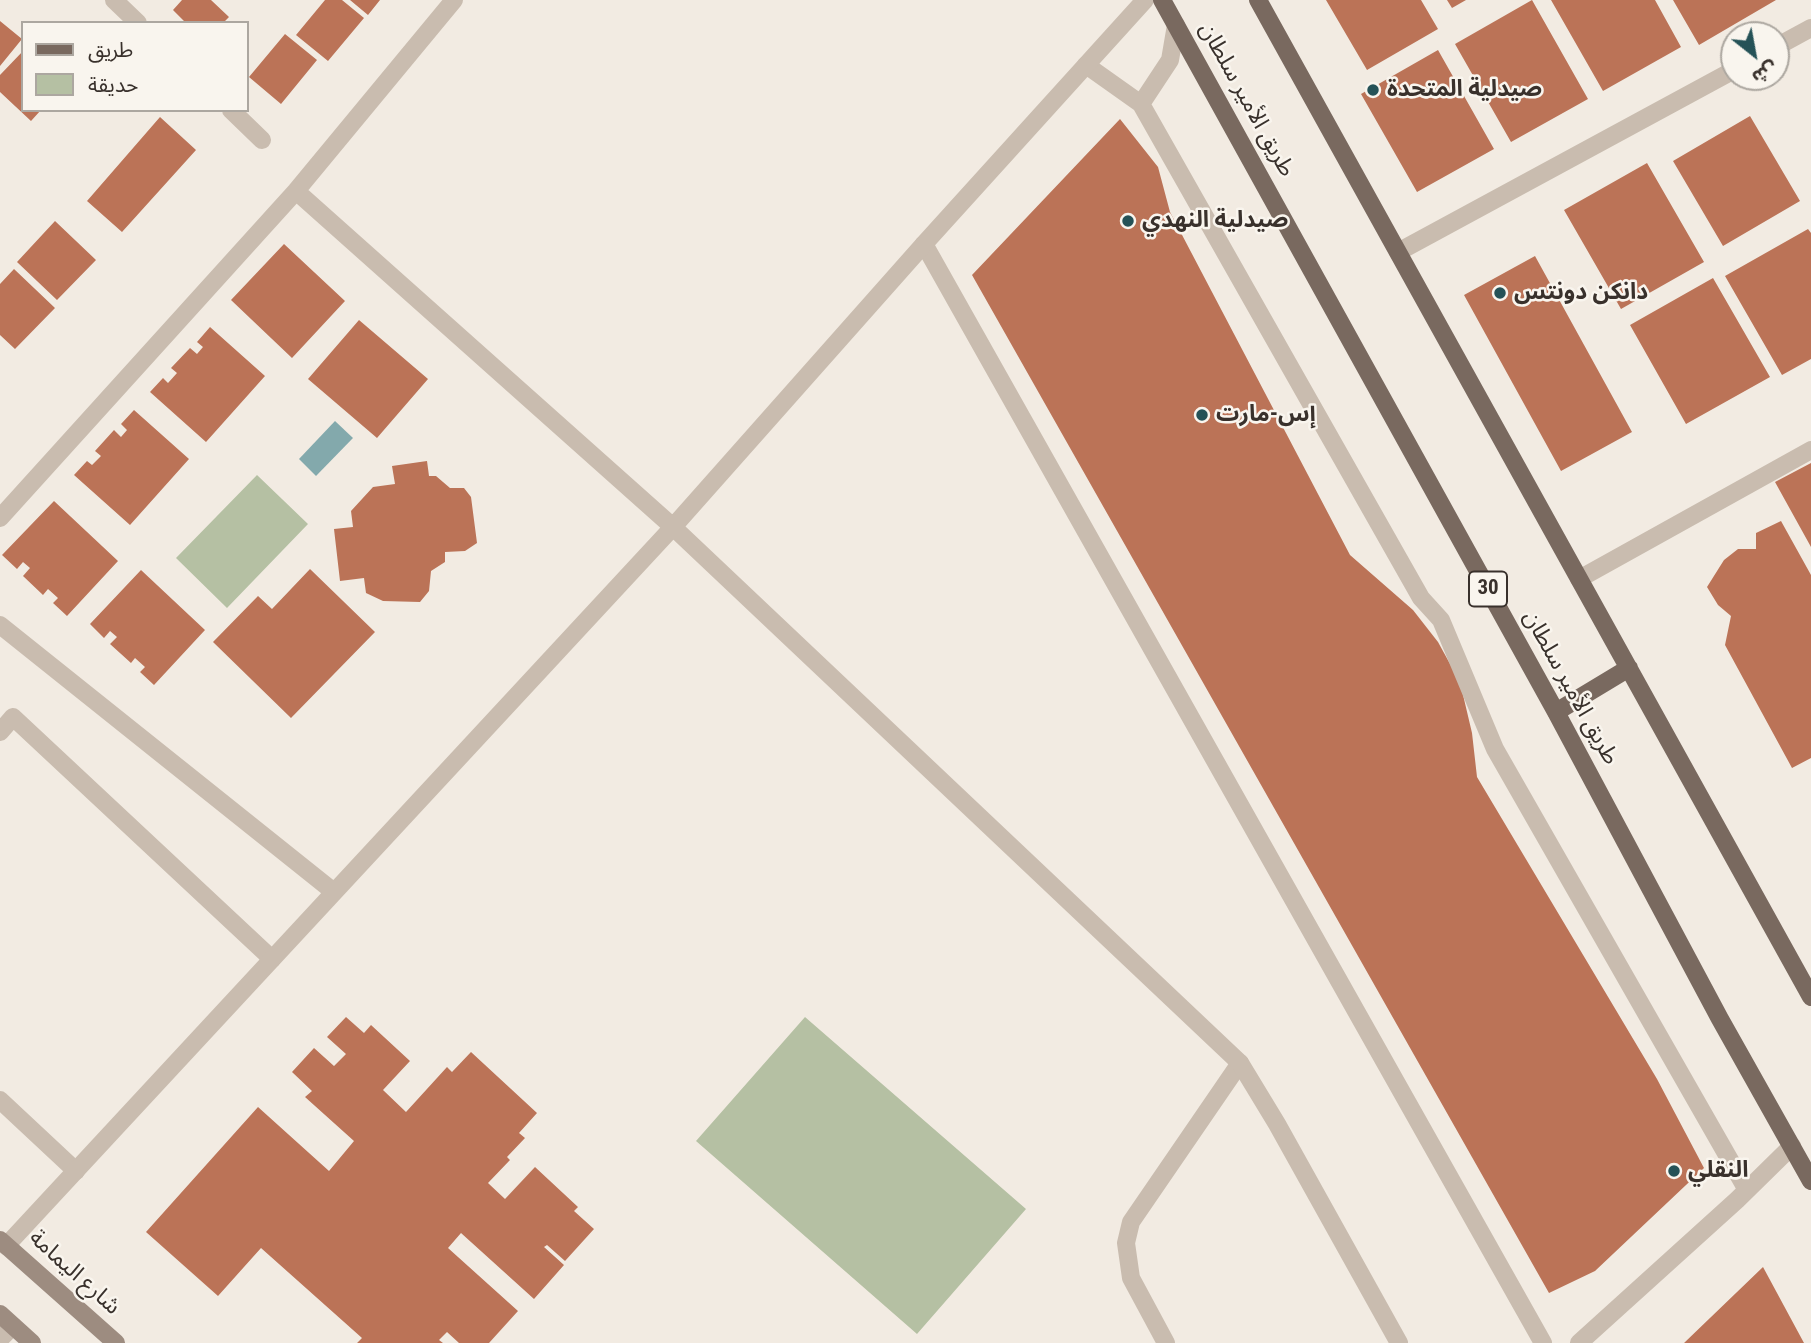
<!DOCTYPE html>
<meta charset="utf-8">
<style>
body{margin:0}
#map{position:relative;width:1811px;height:1343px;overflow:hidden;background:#f2ebe2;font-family:"Roboto Condensed","Noto Sans Arabic",sans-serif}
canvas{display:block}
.legend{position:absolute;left:21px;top:21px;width:228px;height:91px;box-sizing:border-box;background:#f9f5ee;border:2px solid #aca7a0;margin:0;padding:9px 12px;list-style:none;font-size:21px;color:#39312c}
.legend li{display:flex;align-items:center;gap:14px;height:35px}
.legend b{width:35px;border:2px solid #aca7a0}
.north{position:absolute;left:1720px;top:21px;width:70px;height:70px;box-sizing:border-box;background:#f9f5ee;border:2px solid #aca7a0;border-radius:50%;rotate:149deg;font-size:19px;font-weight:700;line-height:28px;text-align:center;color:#39312c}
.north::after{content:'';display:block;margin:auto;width:24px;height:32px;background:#255257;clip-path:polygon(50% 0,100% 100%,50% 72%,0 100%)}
</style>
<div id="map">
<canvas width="1811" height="1343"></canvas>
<ul class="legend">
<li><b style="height:9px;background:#79695f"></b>طريق</li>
<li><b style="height:19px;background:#b5c0a3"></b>حديقة</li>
</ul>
<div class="north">ش</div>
</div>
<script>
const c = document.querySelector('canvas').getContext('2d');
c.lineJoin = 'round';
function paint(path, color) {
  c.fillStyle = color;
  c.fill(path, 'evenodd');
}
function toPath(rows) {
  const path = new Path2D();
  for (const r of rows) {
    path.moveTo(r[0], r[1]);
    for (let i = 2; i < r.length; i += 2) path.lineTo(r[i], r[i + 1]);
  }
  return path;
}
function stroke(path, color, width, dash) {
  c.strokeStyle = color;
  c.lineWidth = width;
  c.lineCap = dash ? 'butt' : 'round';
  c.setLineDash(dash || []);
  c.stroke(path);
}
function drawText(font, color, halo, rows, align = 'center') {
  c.font = font + ' "Roboto Condensed","Noto Sans Arabic",sans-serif';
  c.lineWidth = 5;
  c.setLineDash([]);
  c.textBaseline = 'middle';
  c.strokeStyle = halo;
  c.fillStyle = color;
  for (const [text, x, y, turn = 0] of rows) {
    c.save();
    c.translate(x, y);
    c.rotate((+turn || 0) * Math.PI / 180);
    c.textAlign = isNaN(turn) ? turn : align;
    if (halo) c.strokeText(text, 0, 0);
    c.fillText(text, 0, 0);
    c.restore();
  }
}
paint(toPath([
 [257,475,308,524,227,608,176,558],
 [805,1017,1026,1209,917,1334,696,1141]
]), '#b5c0a3');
paint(toPath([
 [335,421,353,438,316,476,299,459]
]), '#83a9ac');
paint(toPath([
 [182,0,211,0,229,17,223,23,186,23,173,10],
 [325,0,342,0,364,18,328,61,296,35],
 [350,0,380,0,368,15],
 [1326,0,1421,0,1438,29,1367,70],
 [1447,0,1466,0,1452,8],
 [1532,0,1588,99,1511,142,1455,44],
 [1551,0,1655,0,1681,47,1603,91],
 [1673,0,1776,0,1699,45],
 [0,21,22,39,0,66],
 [285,34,317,60,281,104,249,77],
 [1438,50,1494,149,1417,192,1361,94],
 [23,51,23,110,41,110,31,121,0,92,0,75],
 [1750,116,1800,201,1723,246,1673,161],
 [160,117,196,150,122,232,87,201],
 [1120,119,1158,167,1170,212,1350,555,1413,610,1438,642,1460,682,1472,733,1477,777,1657,1079,1704,1168,1595,1271,1549,1293,972,275],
 [1647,163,1704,262,1621,309,1564,210],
 [55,221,96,260,57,300,17,262],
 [1808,229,1811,233,1811,359,1782,375,1725,276],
 [284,244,345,301,292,358,231,300],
 [1535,256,1632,432,1561,471,1464,295],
 [14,269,55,308,15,349,0,335,0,284],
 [1713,278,1770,377,1686,424,1630,325],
 [359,320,428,379,377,438,308,379],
 [210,327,265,376,206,442,150,392,163,378,168,383,177,373,171,368,190,348,197,354,203,347,197,342],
 [134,410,189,459,130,525,74,475,87,461,92,465,101,456,95,451,114,430,121,437,127,430,121,424],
 [427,461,429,476,436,476,450,488,464,488,471,497,477,543,465,551,445,552,445,562,431,571,429,591,420,602,383,601,366,593,364,578,340,581,334,529,353,527,351,511,373,487,395,484,392,466],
 [1811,463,1811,547,1775,482],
 [54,501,118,561,67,616,53,603,58,598,48,589,43,595,23,576,30,568,23,562,17,569,2,555],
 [1781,521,1811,575,1811,758,1792,768,1725,645,1731,616,1718,605,1707,587,1724,560,1738,549,1756,549,1756,533],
 [310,569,375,632,291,718,213,642,258,596,272,609],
 [141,570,205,630,154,685,140,672,145,667,135,658,131,663,110,644,117,637,110,631,104,638,90,624],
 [346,1017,364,1033,371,1025,410,1061,383,1090,406,1112,447,1067,452,1072,471,1052,537,1113,519,1133,525,1138,507,1157,510,1160,488,1183,505,1199,535,1167,578,1207,574,1211,594,1229,565,1261,547,1245,544,1247,564,1265,534,1299,461,1233,448,1248,518,1311,489,1343,459,1343,447,1332,439,1340,443,1343,357,1343,362,1338,261,1248,218,1296,146,1232,258,1107,329,1171,354,1141,305,1097,312,1091,292,1072,314,1048,334,1066,346,1054,327,1037],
 [1763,1267,1804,1343,1684,1343]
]), '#bb7357');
stroke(toPath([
 [1176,25,1170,60,1141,104,1421,598,1441,620,1495,749,1747,1190],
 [1776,47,1811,28],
 [1086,65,1141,104],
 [924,244,1543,1343],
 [1398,252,1734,70],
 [1579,579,1811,450],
 [0,732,13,717,272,959],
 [0,1100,76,1171],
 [0,1339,13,1326],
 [1166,1343,1131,1278,1126,1243,1131,1222,1240,1063]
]), '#c9bcaf', 18);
stroke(toPath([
 [114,0,138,23],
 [231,110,262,140],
 [296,191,673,527,924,244,1145,0],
 [0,518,296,191,454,0],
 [0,625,334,892],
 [6,1246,673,527,1240,1063,1277,1124,1399,1343],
 [1579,1343,1737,1200,1792,1146]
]), '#c9bcaf', 18);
stroke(toPath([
 [0,1240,116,1343],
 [0,1314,32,1343]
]), '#9d8c80', 18);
stroke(toPath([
 [1162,0,1556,712,1720,1019,1811,1181],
 [1258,0,1811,997],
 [1556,712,1629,668]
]), '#79695f', 18);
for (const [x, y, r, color] of [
 [1373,90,7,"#255257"],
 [1128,221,7,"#255257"],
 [1500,293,7,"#255257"],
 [1202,415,7,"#255257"],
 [1674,1171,7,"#255257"]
]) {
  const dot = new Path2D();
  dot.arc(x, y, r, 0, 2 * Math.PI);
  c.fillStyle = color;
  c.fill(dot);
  stroke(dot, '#f9f5ee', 2.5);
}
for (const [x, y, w] of [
 [1488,589,38]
]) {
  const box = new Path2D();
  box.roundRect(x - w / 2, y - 17.5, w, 35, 5);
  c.fillStyle = '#f9f5ee';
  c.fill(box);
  stroke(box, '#39312c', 2);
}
drawText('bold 21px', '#39312c', null, [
 ["30",1488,589]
]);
drawText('bold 23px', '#39312c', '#f9f5ee', [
 ["صيدلية المتحدة",1387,90],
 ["صيدلية النهدي",1142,221],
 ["دانكن دونتس",1514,293],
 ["إس-مارت",1216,415],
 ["النقلي",1688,1171]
], 'left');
drawText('23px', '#39312c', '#f9f5ee', [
 ["طريق الأمير سلطان",1246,100,61],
 ["طريق الأمير سلطان",1570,688,61],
 ["شارع اليمامة",74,1273,42]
]);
</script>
